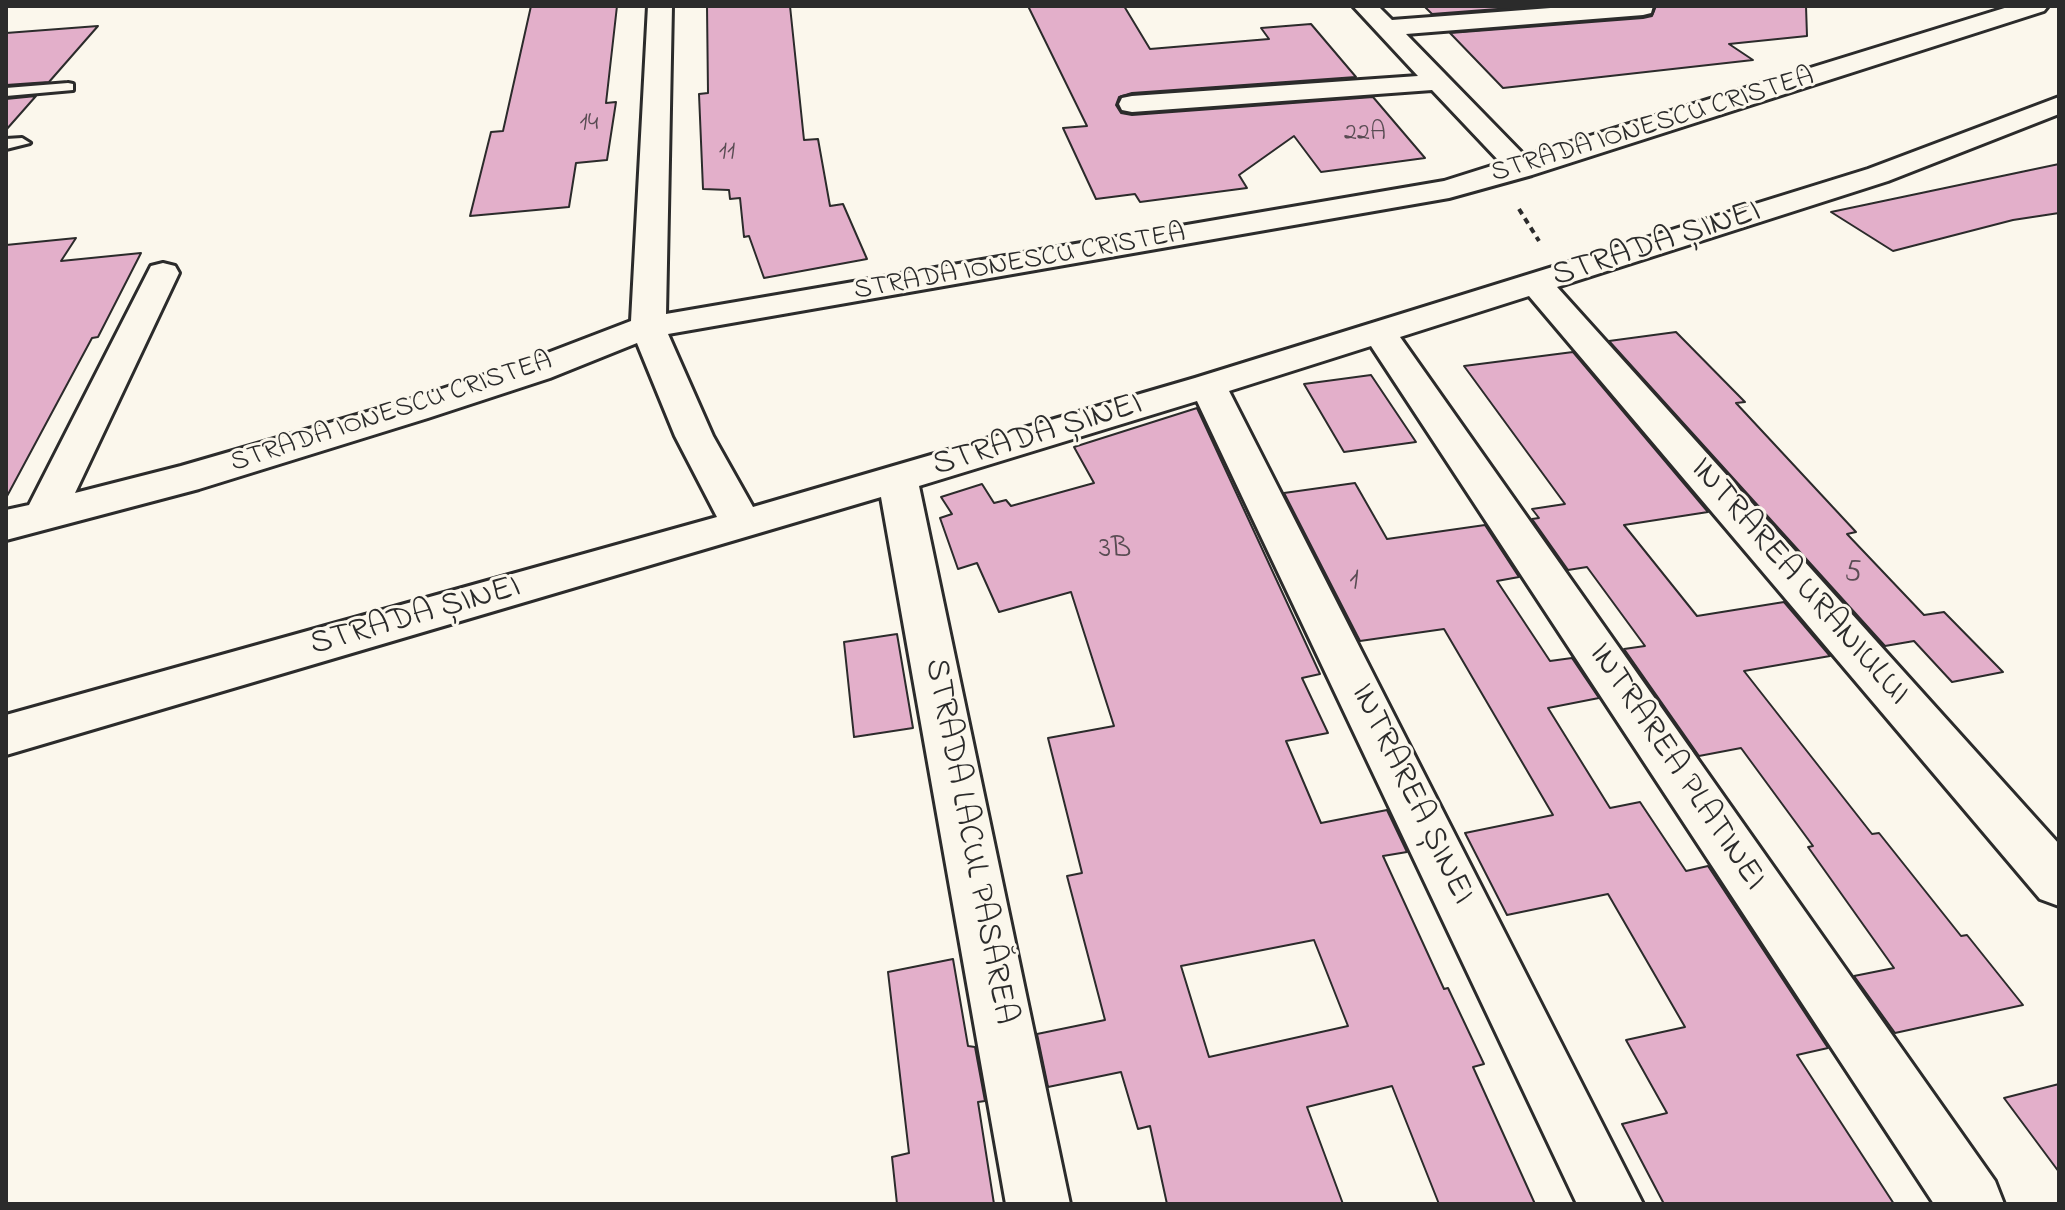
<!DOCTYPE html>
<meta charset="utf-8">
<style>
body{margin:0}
#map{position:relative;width:2065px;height:1210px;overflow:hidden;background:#fbf7ec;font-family:"Indie Flower",sans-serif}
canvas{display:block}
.frame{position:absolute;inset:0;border:8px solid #2b2b2b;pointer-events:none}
</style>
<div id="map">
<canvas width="2065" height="1210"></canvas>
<div class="frame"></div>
</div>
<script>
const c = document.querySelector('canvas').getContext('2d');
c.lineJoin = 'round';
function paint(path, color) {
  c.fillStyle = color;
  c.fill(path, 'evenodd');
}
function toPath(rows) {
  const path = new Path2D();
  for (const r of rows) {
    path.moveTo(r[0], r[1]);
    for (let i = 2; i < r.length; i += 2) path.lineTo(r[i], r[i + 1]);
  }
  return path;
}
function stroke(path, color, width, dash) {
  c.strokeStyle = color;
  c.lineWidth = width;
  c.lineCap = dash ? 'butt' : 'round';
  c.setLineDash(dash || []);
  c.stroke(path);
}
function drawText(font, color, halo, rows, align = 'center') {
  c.font = font + ' "Indie Flower",sans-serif';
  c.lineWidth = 6;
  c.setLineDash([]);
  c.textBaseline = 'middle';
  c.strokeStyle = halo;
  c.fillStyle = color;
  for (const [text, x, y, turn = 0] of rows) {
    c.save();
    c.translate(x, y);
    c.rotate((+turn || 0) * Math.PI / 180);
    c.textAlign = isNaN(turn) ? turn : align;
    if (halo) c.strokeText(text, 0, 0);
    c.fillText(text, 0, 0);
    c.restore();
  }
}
const building = toPath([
 [531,6,617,6,606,103,616,102,607,160,576,163,569,207,470,216,491,132,503,131,531,6],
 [707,6,790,6,804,140,818,139,830,206,843,204,867,259,764,278,749,236,744,237,740,198,730,199,729,190,703,189,699,94,708,93,707,6],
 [1028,6,1124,6,1150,49,1269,39,1261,28,1311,24,1356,77,1132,93,1119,97,1116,105,1121,113,1132,115,1373,97,1425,158,1321,172,1294,136,1239,175,1247,188,1140,202,1135,194,1096,199,1063,128,1087,126,1028,6],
 [1424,6,1537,6,1432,14,1424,6],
 [1656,6,1806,6,1807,36,1729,44,1753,60,1503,88,1450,33,1643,18,1652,16,1656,6],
 [98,26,49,82,6,85,6,33,98,26],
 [36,96,6,130,6,99,36,96],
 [2059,164,2059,213,2013,220,1893,251,1831,212,2059,164],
 [76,238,61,261,141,253,98,337,92,338,6,498,6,245,76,238],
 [1676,332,1745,402,1736,403,1856,532,1847,534,1924,615,1944,612,2003,672,1952,682,1914,641,1885,646,1609,341,1676,332],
 [1573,352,1708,512,1624,525,1697,616,1784,602,1830,656,1744,671,1872,834,1879,833,1961,936,1967,935,2023,1005,1895,1033,1854,976,1894,968,1808,847,1813,846,1741,748,1699,756,1624,649,1645,646,1587,567,1568,570,1532,519,1539,518,1532,509,1565,504,1464,366,1573,352],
 [1371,375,1416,442,1344,452,1304,384,1371,375],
 [1197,408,1320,674,1302,678,1328,733,1286,741,1321,823,1387,810,1407,852,1383,856,1444,989,1448,988,1484,1064,1473,1067,1535,1204,1439,1204,1392,1086,1307,1107,1343,1204,1167,1204,1150,1126,1138,1129,1121,1072,1048,1087,1037,1034,1105,1020,1067,876,1082,873,1048,738,1114,726,1071,592,999,612,977,563,958,569,940,518,952,514,941,497,982,484,994,503,1006,500,1011,506,1094,483,1074,447,1197,408],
 [1314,940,1348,1026,1209,1057,1181,966,1314,940],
 [1355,483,1387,539,1485,525,1519,577,1497,581,1550,661,1572,658,1599,698,1548,708,1610,808,1640,802,1686,871,1708,866,1828,1048,1797,1055,1894,1204,1664,1204,1622,1124,1667,1113,1626,1040,1685,1027,1608,894,1507,915,1465,833,1553,815,1444,629,1360,641,1284,493,1355,483],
 [897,634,913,728,854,737,844,642,897,634],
 [953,959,968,1046,975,1047,985,1101,978,1102,994,1204,897,1204,892,1157,909,1153,888,972,953,959],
 [2059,1084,2059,1172,2004,1098,2059,1084]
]);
paint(building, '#e3afca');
stroke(building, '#2b2b2b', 2);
const service = toPath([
 [68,83,73,84,73,90,6,96,6,88,68,83],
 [6,139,22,138,30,143,6,149,6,139]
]);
const minor = toPath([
 [648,6,672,6,666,314,1444,181,1501,163,1432,90,1132,112,1122,110,1119,104,1122,98,1132,96,1418,76,1353,6,1378,6,1392,20,1577,6,1653,6,1651,13,1643,15,1406,34,1525,156,2011,6,2048,6,2044,11,1532,175,1449,198,668,334,713,436,753,507,1195,378,1868,169,2059,97,2059,114,1888,181,1557,287,2059,844,2059,906,2040,899,1529,296,1400,337,1995,1181,2004,1204,1934,1204,1371,346,1229,391,1643,1204,1577,1204,1197,401,919,486,1070,1204,1006,1204,881,497,6,755,6,715,717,517,675,436,637,343,550,378,428,418,199,489,6,540,6,510,29,505,151,266,163,263,175,266,179,273,75,493,181,466,402,402,524,362,631,321,648,6]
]);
stroke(service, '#2b2b2b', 6);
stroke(minor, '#2b2b2b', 6);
stroke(toPath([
 [1519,209,1539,241]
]), '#2b2b2b', 4, [6, 5]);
paint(service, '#fbf7ec');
paint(minor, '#fbf7ec');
drawText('26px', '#594c53', null, [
 ["14",589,125],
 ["22A",1365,135],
 ["11",727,154]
]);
drawText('28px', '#2b2b2b', '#fbf7ec', [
 ["STRADA IONESCU CRISTEA",1653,127,-17],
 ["STRADA IONESCU CRISTEA",1020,264,-10],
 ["STRADA IONESCU CRISTEA",392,414,-18]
]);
drawText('30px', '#594c53', null, [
 ["3B",1115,551],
 ["5",1853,575],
 ["1",1354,583]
]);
drawText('34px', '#2b2b2b', '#fbf7ec', [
 ["STRADA ȘINEI",1657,246,-18],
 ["STRADA ȘINEI",1038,437,-17],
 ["INTRAREA URANIULUI",1798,583,49],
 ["STRADA ȘINEI",416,618,-16],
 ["INTRAREA PLATINEI",1675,768,56],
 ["INTRAREA ȘINEI",1410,795,64],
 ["STRADA LACUL PASĂREA",968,842,79]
]);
</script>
